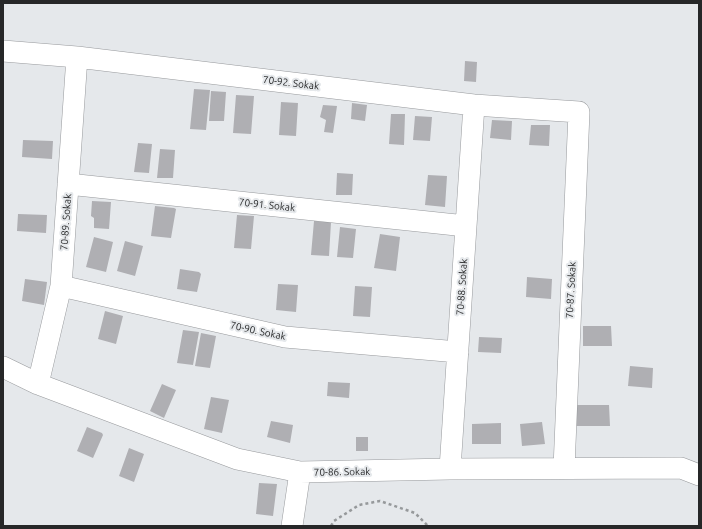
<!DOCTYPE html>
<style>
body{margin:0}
#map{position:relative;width:702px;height:529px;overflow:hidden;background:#e5e8eb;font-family:Ubuntu,sans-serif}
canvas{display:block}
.frame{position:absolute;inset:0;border:4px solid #262728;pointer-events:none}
</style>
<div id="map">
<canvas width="702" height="529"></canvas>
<div class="frame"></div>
</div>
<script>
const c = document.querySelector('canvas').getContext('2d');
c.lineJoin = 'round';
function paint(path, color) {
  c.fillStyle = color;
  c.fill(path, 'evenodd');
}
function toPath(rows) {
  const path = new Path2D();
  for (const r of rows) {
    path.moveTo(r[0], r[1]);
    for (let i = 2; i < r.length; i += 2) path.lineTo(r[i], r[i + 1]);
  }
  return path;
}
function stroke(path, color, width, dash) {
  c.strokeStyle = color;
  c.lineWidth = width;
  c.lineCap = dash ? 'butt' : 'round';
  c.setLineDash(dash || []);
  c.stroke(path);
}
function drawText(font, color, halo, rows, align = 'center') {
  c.font = font + ' Ubuntu,sans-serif';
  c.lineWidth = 4;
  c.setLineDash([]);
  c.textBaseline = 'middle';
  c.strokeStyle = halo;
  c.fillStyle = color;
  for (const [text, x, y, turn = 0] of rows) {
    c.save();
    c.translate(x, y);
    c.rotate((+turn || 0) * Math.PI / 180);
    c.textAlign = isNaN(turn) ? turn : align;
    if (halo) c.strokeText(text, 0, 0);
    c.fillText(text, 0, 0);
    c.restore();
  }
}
paint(toPath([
 [465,61,477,62,476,82,464,81],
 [194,89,210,90,206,130,190,129],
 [211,91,226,92,224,121,209,121],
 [236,95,254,96,251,134,233,133],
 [281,102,298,103,296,136,279,135],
 [352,103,367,105,365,121,351,119],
 [323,105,337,106,333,133,324,132,326,120,320,117],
 [391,114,405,114,404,145,389,144],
 [415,116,432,117,430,141,413,140],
 [492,120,512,121,511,140,490,138],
 [531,125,550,125,549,146,529,145],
 [23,140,53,141,52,159,22,157],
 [138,143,152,144,149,173,134,172],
 [160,149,175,150,173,178,157,178],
 [337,173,353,174,352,195,336,195],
 [428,175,447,176,445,207,425,205],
 [92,201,111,202,109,229,94,228,94,218,91,216],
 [155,206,174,208,176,209,171,238,151,236],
 [18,214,47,215,46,233,17,231],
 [237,215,254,216,251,249,234,248],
 [314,221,331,222,329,256,311,255],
 [340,227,356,229,353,258,337,257],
 [380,234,400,237,396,271,374,268],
 [94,237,113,242,106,272,86,267],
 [125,241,143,246,135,276,117,271],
 [180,269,199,272,201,274,197,292,177,289],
 [527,277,552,279,551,299,526,297],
 [25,279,47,282,44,305,22,301],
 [278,284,298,285,296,312,276,310],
 [355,286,372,287,370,317,353,316],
 [105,311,123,316,116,344,98,339],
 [583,326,611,326,612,346,583,346],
 [183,330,199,332,193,365,177,363],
 [201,333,216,336,210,368,195,366],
 [479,337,502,338,501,353,478,352],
 [630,366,653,368,652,388,628,386],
 [328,382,350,383,349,398,327,396],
 [162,384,176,390,164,418,150,411],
 [211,397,229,400,222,433,204,429],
 [577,405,609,405,610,426,576,426],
 [271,421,293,425,290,443,267,437],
 [542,422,545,444,522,446,520,424],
 [501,423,501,444,472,444,472,424],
 [87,427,102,433,103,435,93,458,77,451],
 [356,437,368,437,368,451,356,451],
 [129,448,144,454,134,482,119,476],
 [259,483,277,484,273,516,256,514]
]), '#afafb3');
const minor = toPath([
 [3,51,77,57,474,105,579,112,564,468],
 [68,184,466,226],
 [61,286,285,337,458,352],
 [3,367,38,384,237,459,300,472,450,469,681,468,699,475],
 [38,384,61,286,77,57],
 [450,469,474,105],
 [292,526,300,472]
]);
stroke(minor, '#97999c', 22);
stroke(toPath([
 [331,526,334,521,359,505,380,501,415,513,428,526]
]), '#96999b', 2.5, [3, 3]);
stroke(minor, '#fff', 21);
drawText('10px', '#262728', '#e5e8eb', [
 ["70-92. Sokak",291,83,7],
 ["70-91. Sokak",267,205,6],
 ["70-89. Sokak",66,222,-86],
 ["70-88. Sokak",462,287,-86],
 ["70-87. Sokak",571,290,-87],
 ["70-90. Sokak",258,331,12],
 ["70-86. Sokak",342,472,-1]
]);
</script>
